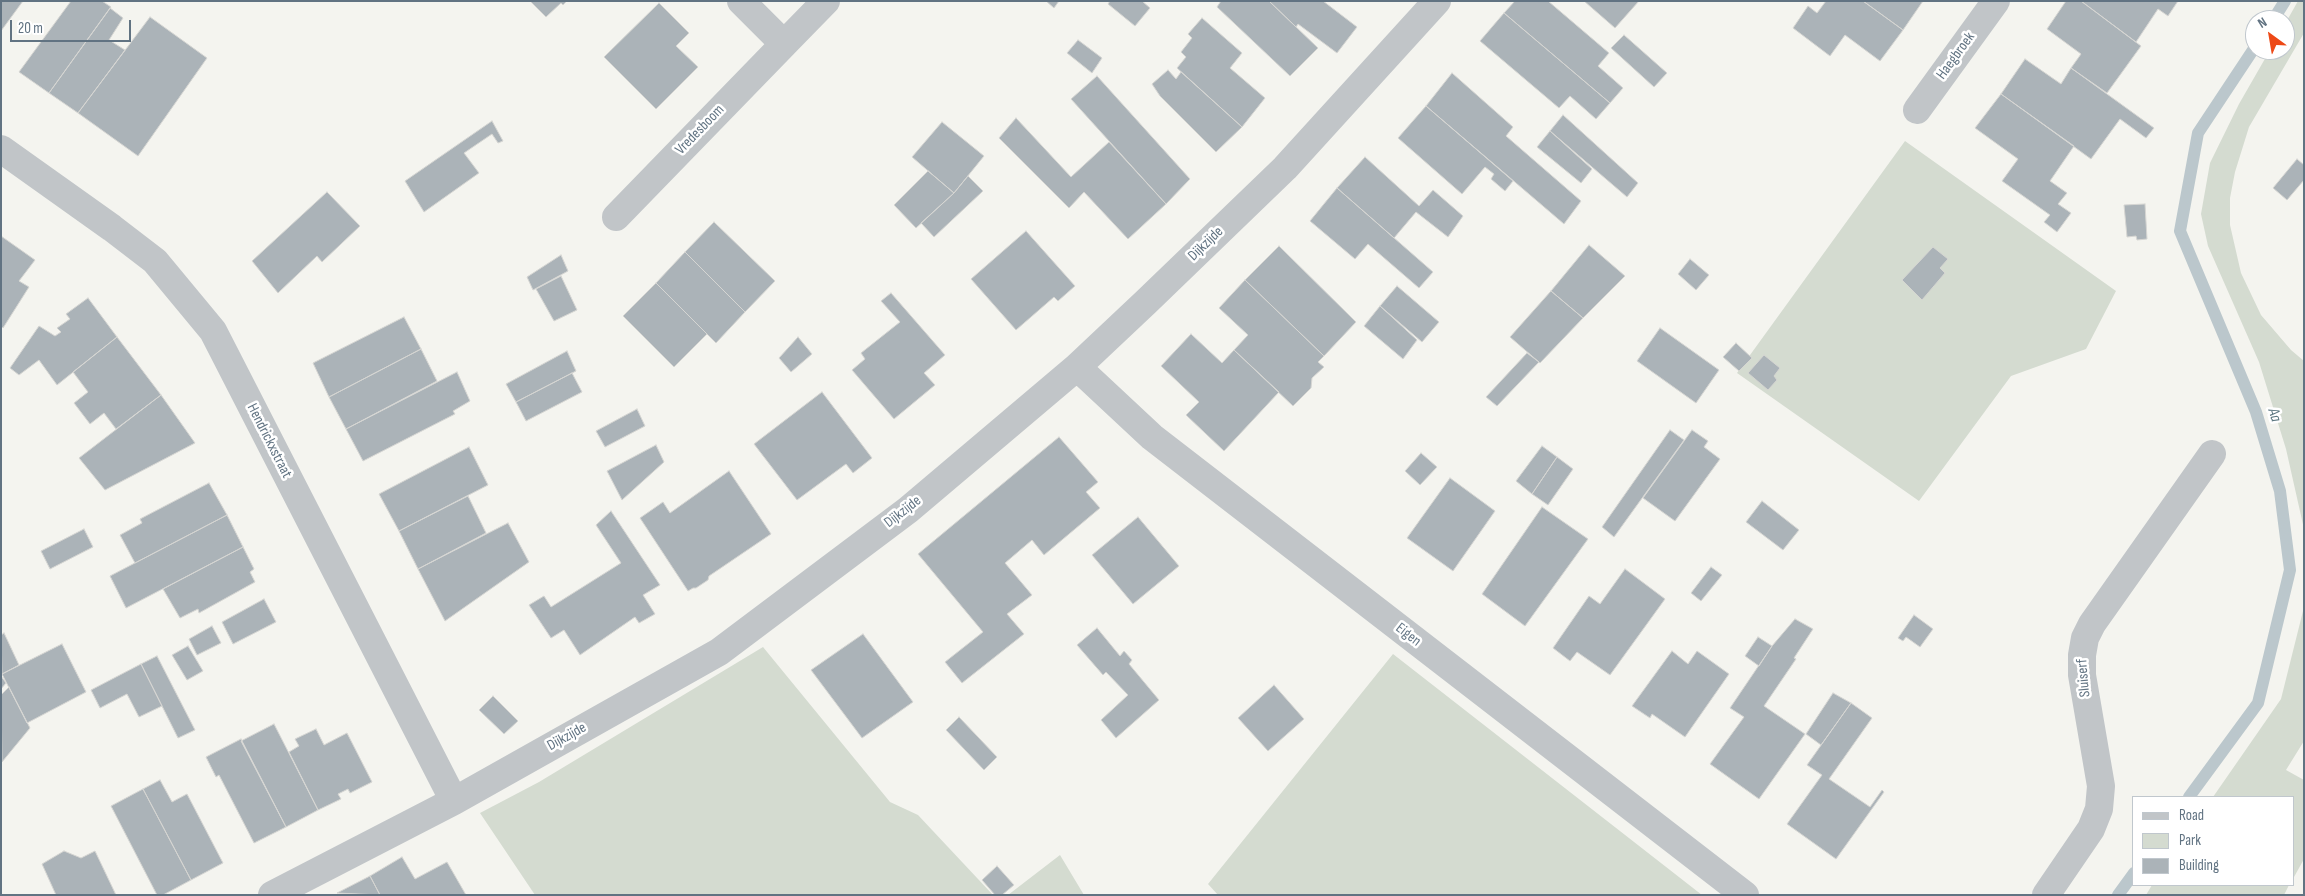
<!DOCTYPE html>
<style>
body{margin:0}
#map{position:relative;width:2305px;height:896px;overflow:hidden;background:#f4f4ef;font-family:"Sofia Sans Condensed",sans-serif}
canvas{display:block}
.frame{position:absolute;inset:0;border:2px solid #617382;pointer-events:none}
.legend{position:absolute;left:2132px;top:796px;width:162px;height:90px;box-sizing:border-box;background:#fff;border:1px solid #c0c7cd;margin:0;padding:6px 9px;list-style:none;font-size:15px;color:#617382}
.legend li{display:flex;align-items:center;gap:10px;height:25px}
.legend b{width:25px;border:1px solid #c0c7cd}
.north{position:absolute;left:2245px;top:10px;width:50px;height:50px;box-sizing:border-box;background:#fff;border:1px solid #c0c7cd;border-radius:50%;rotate:328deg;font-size:14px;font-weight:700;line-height:20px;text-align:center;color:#617382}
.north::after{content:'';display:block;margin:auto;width:18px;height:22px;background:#ed4916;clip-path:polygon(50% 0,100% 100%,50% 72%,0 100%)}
.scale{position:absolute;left:10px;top:20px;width:121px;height:22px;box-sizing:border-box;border:2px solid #617382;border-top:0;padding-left:6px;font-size:15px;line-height:18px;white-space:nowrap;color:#617382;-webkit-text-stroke:4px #fff;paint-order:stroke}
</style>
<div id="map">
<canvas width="2305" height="896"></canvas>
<div class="frame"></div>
<ul class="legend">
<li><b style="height:6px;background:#c1c5c8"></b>Road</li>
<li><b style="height:14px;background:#d4dbd0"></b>Park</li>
<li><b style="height:14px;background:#abb3b8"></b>Building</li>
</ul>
<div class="north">N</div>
<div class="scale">20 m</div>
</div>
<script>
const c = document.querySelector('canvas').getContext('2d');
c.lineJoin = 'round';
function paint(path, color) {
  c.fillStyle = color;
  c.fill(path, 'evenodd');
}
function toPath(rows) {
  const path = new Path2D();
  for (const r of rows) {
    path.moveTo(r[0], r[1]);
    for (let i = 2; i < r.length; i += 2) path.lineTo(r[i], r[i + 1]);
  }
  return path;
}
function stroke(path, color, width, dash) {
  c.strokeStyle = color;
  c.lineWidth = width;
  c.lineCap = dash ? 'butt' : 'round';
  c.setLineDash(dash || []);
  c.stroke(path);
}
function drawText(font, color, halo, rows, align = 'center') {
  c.font = font + ' "Sofia Sans Condensed",sans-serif';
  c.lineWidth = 5;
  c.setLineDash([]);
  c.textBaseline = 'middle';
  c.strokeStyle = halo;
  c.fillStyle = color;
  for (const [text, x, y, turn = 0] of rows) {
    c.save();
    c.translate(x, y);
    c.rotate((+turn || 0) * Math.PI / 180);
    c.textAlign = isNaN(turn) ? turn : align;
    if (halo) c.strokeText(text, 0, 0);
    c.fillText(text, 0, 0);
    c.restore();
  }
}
paint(toPath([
 [2298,1,2304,1,2304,33,2249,127,2235,172,2230,198,2230,225,2241,273,2261,315,2291,350,2304,361,2304,529,2286,449,2259,362,2208,246,2201,214,2210,163,2239,104,2270,50,2285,50,2285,24],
 [1905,141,2116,291,2086,349,2011,376,1919,501,1737,373],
 [2304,607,2304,741,2286,770,2304,780,2304,859,2294,877,2294,797,2213,797,2281,699],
 [763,647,890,802,918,815,993,895,535,895,480,813,539,782],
 [1393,654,1702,895,1218,895,1208,884],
 [1060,855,1084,895,1008,895],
 [2152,885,2289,885,2284,895,2146,895]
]), '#d4dbd0');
stroke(toPath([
 [2273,20,2285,1],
 [2189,797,2258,703,2290,570,2280,491,2256,412,2180,231,2198,133,2255,47],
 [2118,895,2134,873]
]), '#bbc7cc', 12);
const building = toPath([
 [1,1,23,1,1,31,1,1],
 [71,1,102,1,111,7,49,93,19,72,71,1],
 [530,1,567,1,563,5,561,3,546,17,530,1],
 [1046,1,1059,1,1054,8,1046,1],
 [1110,1,1142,1,1150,8,1135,26,1108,4,1110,1],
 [1221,1,1269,1,1318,48,1290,76,1217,7,1221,1],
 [1269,1,1323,1,1357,27,1337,53,1298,24,1296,27,1269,1],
 [1515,1,1548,1,1609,53,1598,66,1623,88,1610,103,1504,13,1515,1],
 [1584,1,1639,1,1615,28,1584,1],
 [1826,1,1863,1,1903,30,1880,61,1845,35,1830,56,1793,28,1808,6,1817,13,1826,1],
 [1863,1,1923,1,1903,30,1863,1],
 [2066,1,2081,1,2141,46,2107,93,2071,68,2081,54,2047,29,2066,1],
 [2081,1,2178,1,2168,16,2158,9,2136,42,2081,1],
 [659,3,689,33,676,46,698,67,656,109,604,57,659,3],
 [110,8,123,18,109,40,125,50,78,113,49,93,110,8],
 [1504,13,1610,103,1596,119,1570,96,1559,108,1480,41,1504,13],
 [150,17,207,58,138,156,78,113,150,17],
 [1202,18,1242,53,1230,68,1265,98,1242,127,1177,68,1186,57,1181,52,1192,38,1188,34,1202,18],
 [1624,35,1667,73,1654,87,1611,48,1624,35],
 [1078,40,1102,58,1092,73,1067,53,1078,40],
 [2025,59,2061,84,2071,68,2154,128,2146,138,2120,119,2091,159,2001,94,2025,59],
 [1168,70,1176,79,1181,72,1242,127,1216,152,1160,96,1152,84,1168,70],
 [1452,73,1513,127,1506,136,1581,201,1564,224,1426,106,1452,73],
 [1097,76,1190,179,1166,204,1071,99,1097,76],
 [2001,94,2074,146,2050,181,2067,193,2058,204,2071,213,2057,232,2044,222,2050,215,2002,181,2018,159,1975,128,2001,94],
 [1426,106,1513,181,1505,191,1491,179,1494,174,1485,167,1462,194,1398,138,1426,106],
 [1563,115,1638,183,1627,197,1550,131,1563,115],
 [1016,118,1071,177,1109,142,1166,204,1128,239,1084,192,1069,208,999,138,1016,118],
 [492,121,503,141,498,143,492,134,464,153,479,173,424,212,405,181,492,121],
 [942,122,984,156,954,193,912,157,942,122],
 [1550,131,1592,169,1581,183,1537,147,1550,131],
 [1365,157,1419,206,1433,190,1463,216,1448,237,1416,212,1394,238,1337,188,1365,157],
 [2297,159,2304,165,2304,180,2287,200,2273,188,2297,159],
 [928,171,954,193,916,228,894,205,928,171],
 [968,176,983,191,934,237,921,223,954,193,968,176],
 [1337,188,1433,272,1419,288,1368,244,1355,259,1310,221,1337,188],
 [327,192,360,226,322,262,317,256,278,293,252,261,327,192],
 [2145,204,2147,239,2137,240,2136,236,2127,237,2124,205,2145,204],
 [714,222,775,281,745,312,685,252,714,222],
 [1026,231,1075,286,1058,301,1054,297,1016,330,971,279,1026,231],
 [1,236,35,260,19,281,29,287,3,328,1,326,1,236],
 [1589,245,1625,276,1583,318,1551,291,1589,245],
 [1279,246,1356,322,1324,356,1245,280,1279,246],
 [1933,247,1948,259,1940,268,1945,273,1922,300,1902,280,1933,247],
 [685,252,745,312,716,343,656,283,685,252],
 [561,255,568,271,533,290,527,277,561,255],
 [1690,259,1709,275,1696,290,1678,274,1690,259],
 [561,276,577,310,554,321,536,289,561,276],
 [1245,280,1324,356,1318,362,1324,367,1312,378,1311,388,1293,406,1234,350,1248,335,1219,308,1245,280],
 [656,283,707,334,674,367,623,316,656,283],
 [1397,286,1439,322,1422,342,1380,306,1397,286],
 [1551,291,1583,318,1540,363,1510,337,1551,291],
 [891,293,945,355,924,373,935,385,894,419,852,370,865,359,861,353,900,322,881,301,891,293],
 [88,298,117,337,57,385,39,360,19,375,10,368,39,326,55,336,61,332,57,328,70,319,66,314,88,298],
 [1380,306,1417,340,1403,359,1364,326,1380,306],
 [404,317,421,349,329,397,313,363,404,317],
 [1660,328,1719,370,1696,403,1637,361,1660,328],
 [1191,334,1222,363,1234,350,1279,392,1224,451,1186,415,1199,402,1161,366,1191,334],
 [117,337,161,395,116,429,104,413,90,424,74,403,88,392,73,372,117,337],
 [798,337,812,354,791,372,779,358,798,337],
 [1736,343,1752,358,1739,371,1723,357,1736,343],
 [421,349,437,381,346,429,329,397,421,349],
 [567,351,576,371,516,402,506,384,567,351],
 [1527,353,1539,362,1497,406,1486,397,1527,353],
 [1764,355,1780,368,1774,376,1777,380,1768,390,1748,373,1764,355],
 [457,372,470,401,453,411,455,414,363,461,346,429,457,372],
 [572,373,582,392,526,421,516,402,572,373],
 [822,392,872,458,853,473,846,464,797,500,754,444,822,392],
 [161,395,195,443,105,490,79,458,161,395],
 [637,409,645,426,605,447,596,431,637,409],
 [1670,430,1684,440,1614,537,1602,527,1670,430],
 [1692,430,1708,441,1704,447,1720,459,1675,521,1643,498,1692,430],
 [1059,437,1098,482,1086,492,1100,508,1044,555,1032,540,1005,563,1032,595,1007,614,1024,634,962,683,945,662,983,632,918,554,1059,437],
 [656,445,664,462,622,500,607,471,656,445],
 [1542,446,1557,457,1532,494,1516,481,1542,446],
 [469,447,488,485,399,531,379,494,469,447],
 [1421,453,1437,467,1420,485,1405,471,1421,453],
 [1557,457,1573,469,1548,505,1532,494,1557,457],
 [729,471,771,534,709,576,708,580,696,588,693,588,688,591,640,518,663,502,670,513,729,471],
 [1450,478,1495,511,1453,571,1407,538,1450,478],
 [209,483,227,515,135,563,120,535,142,523,140,519,209,483],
 [468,496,486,533,418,569,399,531,468,496],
 [1762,501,1799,530,1783,550,1746,522,1762,501],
 [1542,507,1588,539,1525,626,1482,594,1542,507],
 [611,511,660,585,643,595,655,614,639,623,635,617,580,655,564,630,551,638,529,605,544,596,551,607,621,563,596,525,611,511],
 [227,515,243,547,126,608,110,576,227,515],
 [1138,517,1179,566,1133,604,1092,555,1138,517],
 [508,523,529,562,445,621,418,569,508,523],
 [84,529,93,547,50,569,41,551,84,529],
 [243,547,254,569,250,572,255,582,199,613,198,609,180,618,163,589,243,547],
 [1711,567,1722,575,1701,601,1691,593,1711,567],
 [1625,569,1665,599,1610,675,1577,652,1570,661,1553,648,1589,596,1600,604,1625,569],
 [264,599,276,622,233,644,222,622,264,599],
 [1914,615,1933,629,1920,647,1906,637,1903,641,1898,638,1914,615],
 [1795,619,1813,629,1794,658,1796,659,1764,706,1805,734,1759,799,1710,764,1744,717,1730,708,1772,646,1795,619],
 [212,626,221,643,197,655,189,639,212,626],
 [1097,628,1120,656,1124,651,1132,660,1129,664,1159,700,1116,738,1101,720,1128,695,1106,672,1103,675,1077,645,1097,628],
 [4,633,19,665,2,674,1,635,4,633],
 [863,634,913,702,862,738,811,670,863,634],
 [1758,637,1772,646,1759,666,1745,656,1758,637],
 [62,644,86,692,27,723,2,674,62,644],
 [188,646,203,671,187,680,172,655,188,646],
 [1672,651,1688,664,1697,651,1729,674,1685,737,1652,714,1650,718,1632,706,1672,651],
 [157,656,195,730,178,738,141,664,157,656],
 [141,664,162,706,139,717,127,694,100,708,91,690,141,664],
 [1,676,6,683,1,689,1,676],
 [1274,685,1304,719,1268,751,1238,718,1274,685],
 [9,687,30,728,2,762,1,695,9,687],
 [1833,693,1851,703,1821,745,1806,734,1833,693],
 [493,696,518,721,504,734,479,710,493,696],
 [1851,703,1872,718,1829,779,1870,807,1882,790,1884,792,1836,859,1787,824,1822,775,1807,765,1851,703],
 [959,717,997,757,984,770,946,730,959,717],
 [274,724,318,810,286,827,241,741,274,724],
 [316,729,324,745,347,733,372,782,350,793,348,789,338,794,341,799,318,810,289,752,299,746,295,739,316,729],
 [241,739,286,827,254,843,219,775,216,777,206,757,241,739],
 [160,780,172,802,187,794,223,863,191,880,143,789,160,780],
 [143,789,191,880,163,895,157,895,111,806,143,789],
 [64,851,81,858,95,851,116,895,56,895,42,864,64,851],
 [402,857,415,879,447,862,466,895,380,895,370,876,402,857],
 [997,866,1014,885,1002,895,995,895,982,880,997,866],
 [370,876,380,895,337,893,370,876]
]);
paint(building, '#abb3b8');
stroke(building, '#d5d5d2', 1);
stroke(toPath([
 [741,1,784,44,826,1],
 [1917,110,1996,1],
 [1,149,112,228,155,261,213,331,454,801],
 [616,217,784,44],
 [1077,367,1152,437,1745,895],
 [272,895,454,801,719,652,908,510,1077,367,1146,302,1285,168,1437,1],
 [2046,895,2091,829,2099,809,2101,786,2082,675,2082,655,2085,638,2092,624,2212,454]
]), '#c1c5c8', 28);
drawText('15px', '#617382', '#fff', [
 ["Haegbroek",1956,56,-54],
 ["Vredesboom",700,130,-46],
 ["Dijkzijde",1206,244,-44],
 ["Hendrickxstraat",269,441,63],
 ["Dijkzijde",903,512,-38],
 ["Eigen",1408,635,38],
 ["Sluiserf",2084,678,-95],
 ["Dijkzijde",567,737,-29]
]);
drawText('italic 16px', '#5c7780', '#fff', [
 ["Aa",2274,415,72]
]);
</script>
